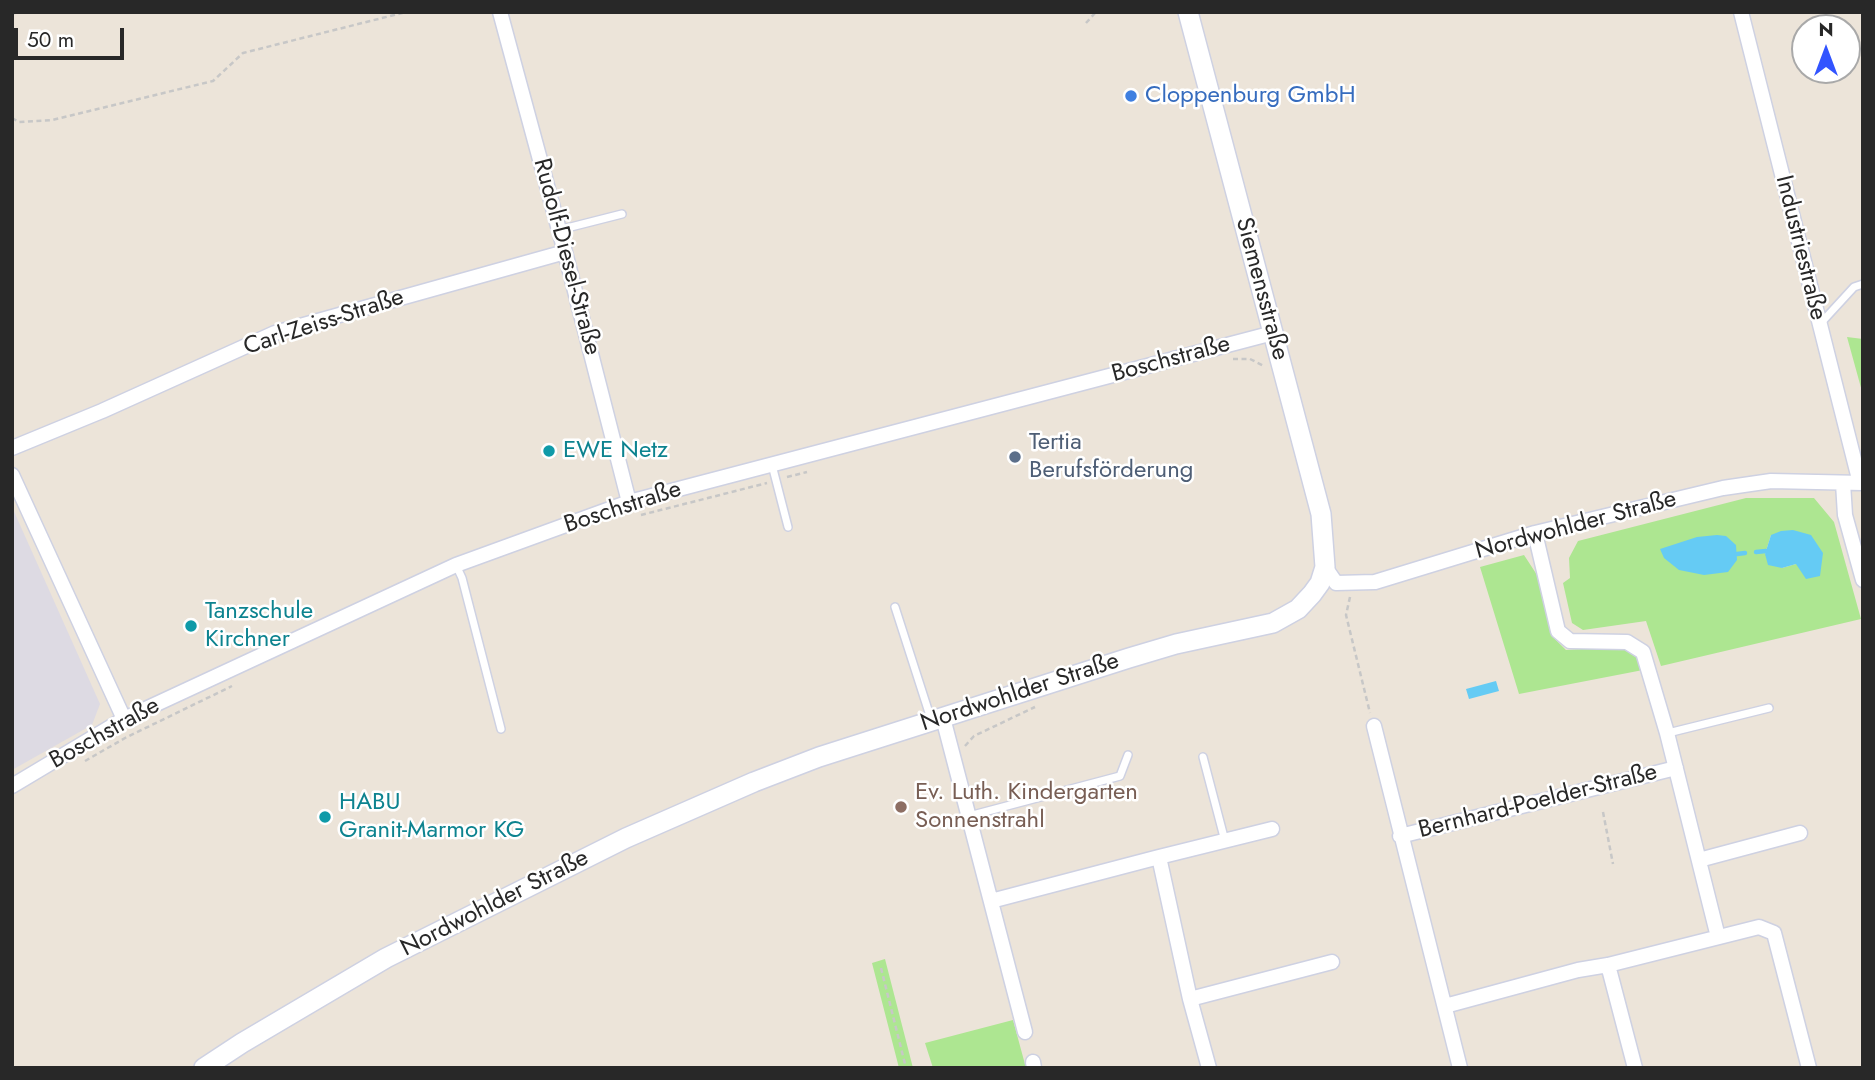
<!DOCTYPE html>
<meta charset="utf-8">
<style>
body{margin:0}
#map{position:relative;width:1875px;height:1080px;overflow:hidden;background:#ece4d9;font-family:Jost,sans-serif}
canvas{display:block}
.frame{position:absolute;inset:0;border:14px solid #282828;pointer-events:none}
.north{position:absolute;left:1791px;top:14px;width:70px;height:70px;box-sizing:border-box;background:#fff;border:2px solid #a9a9a9;border-radius:50%;rotate:0deg;font-size:19px;font-weight:700;line-height:28px;text-align:center;color:#282828}
.north::after{content:'';display:block;margin:auto;width:24px;height:32px;background:#3254ff;clip-path:polygon(50% 0,100% 100%,50% 72%,0 100%)}
.scale{position:absolute;left:14px;top:28px;width:110px;height:32px;box-sizing:border-box;border:4px solid #282828;border-top:0;padding-left:9px;font-size:21px;line-height:24px;white-space:nowrap;color:#282828;-webkit-text-stroke:5px #fff;paint-order:stroke}
</style>
<div id="map">
<canvas width="1875" height="1080"></canvas>
<div class="frame"></div>
<div class="north">N</div>
<div class="scale">50 m</div>
</div>
<script>
const c = document.querySelector('canvas').getContext('2d');
c.lineJoin = 'round';
function paint(path, color) {
  c.fillStyle = color;
  c.fill(path, 'evenodd');
}
function toPath(rows) {
  const path = new Path2D();
  for (const r of rows) {
    path.moveTo(r[0], r[1]);
    for (let i = 2; i < r.length; i += 2) path.lineTo(r[i], r[i + 1]);
  }
  return path;
}
function stroke(path, color, width, dash) {
  c.strokeStyle = color;
  c.lineWidth = width;
  c.lineCap = dash ? 'butt' : 'round';
  c.setLineDash(dash || []);
  c.stroke(path);
}
function drawText(font, color, halo, rows, align = 'center') {
  c.font = font + ' Jost,sans-serif';
  c.lineWidth = 5;
  c.setLineDash([]);
  c.textBaseline = 'middle';
  c.strokeStyle = halo;
  c.fillStyle = color;
  for (const [text, x, y, turn = 0] of rows) {
    c.save();
    c.translate(x, y);
    c.rotate((+turn || 0) * Math.PI / 180);
    c.textAlign = isNaN(turn) ? turn : align;
    if (halo) c.strokeText(text, 0, 0);
    c.fillText(text, 0, 0);
    c.restore();
  }
}
paint(toPath([
 [12,507,100,704,92,725,12,770]
]), '#dddae3');
paint(toPath([
 [1847,337,1863,339,1863,395],
 [1746,498,1814,498,1834,522,1861,619,1661,666,1646,621,1583,630,1572,623,1563,583,1570,578,1569,558,1578,541],
 [1771,535,1796,564,1782,568,1765,554],
 [1524,555,1539,578,1555,639,1566,650,1612,647,1634,651,1643,670,1519,694,1480,567],
 [885,959,913,1068,899,1068,872,963],
 [1013,1020,1026,1068,933,1068,925,1043]
]), '#ade691');
paint(toPath([
 [1793,530,1811,535,1823,553,1820,576,1806,579,1796,564,1782,568,1768,565,1765,554,1771,535,1781,531],
 [1717,535,1726,536,1736,545,1737,560,1728,572,1704,575,1679,570,1664,558,1660,549,1697,537],
 [1496,681,1499,691,1469,699,1466,689]
]), '#65cbf4');
stroke(toPath([
 [1756,552,1766,551],
 [1737,554,1745,553]
]), '#65cbf4', 4.5);
const service = toPath([
 [559,230,622,214],
 [1820,324,1854,287,1863,284],
 [772,465,788,527],
 [456,565,462,578,501,729],
 [895,607,931,719],
 [1668,733,1769,708],
 [1203,757,1225,841],
 [969,816,1120,776,1128,755]
]);
const minor = toPath([
 [500,12,565,252,629,502],
 [1741,12,1860,483],
 [12,448,102,411,275,333,565,252],
 [12,475,124,719],
 [1843,483,1845,515,1863,580],
 [1535,533,1558,631,1570,641,1627,642,1643,652,1667,733,1718,937],
 [1325,567,1336,583,1375,582,1535,533,1723,488,1771,481,1863,483],
 [943,718,1025,1032],
 [1374,726,1460,1068],
 [12,786,124,719,456,565,629,502,1273,333],
 [1400,836,1676,768],
 [1159,857,1272,829],
 [1699,860,1800,833],
 [991,901,1159,857,1190,999,1209,1068],
 [1608,965,1635,1068],
 [1190,999,1332,962],
 [1445,1006,1578,970,1608,965,1759,927,1774,933,1809,1068],
 [1033,1062,1034,1068]
]);
const secondary = toPath([
 [204,1068,242,1043,386,958,626,838,754,782,819,757,1129,658,1176,644,1273,623,1298,609,1312,594,1320,583,1325,567,1321,514,1188,12]
]);
stroke(service, '#ced1e2', 10);
stroke(minor, '#ced1e2', 17);
stroke(secondary, '#ced1e2', 22);
stroke(toPath([
 [12,14,18,12],
 [1086,23,1096,12],
 [12,118,19,122,52,120,213,81,243,53,406,12],
 [1233,359,1250,359,1264,366],
 [787,477,807,472],
 [641,515,767,483],
 [1350,597,1346,615,1370,713],
 [965,746,974,736,1035,707],
 [85,761,125,738,232,686],
 [1603,812,1613,864],
 [881,968,906,1068]
]), '#c7c7c7', 2.5, [5, 3.5]);
stroke(service, '#fff', 7);
stroke(minor, '#fff', 14);
stroke(secondary, '#fff', 19);
for (const [x, y, r, color] of [
 [1131,96,7,"#3f7fe0"],
 [549,451,7,"#0f9aa8"],
 [1015,457,7,"#5c6f8a"],
 [191,626,7,"#0f9aa8"],
 [901,807,7,"#8d6e63"],
 [325,817,7,"#0f9aa8"]
]) {
  const dot = new Path2D();
  dot.arc(x, y, r, 0, 2 * Math.PI);
  c.fillStyle = color;
  c.fill(dot);
  stroke(dot, '#fff', 2.5);
}
drawText('24px', '#366cbe', '#fff', [
 ["Cloppenburg GmbH",1145,96]
], 'left');
drawText('24px', '#282828', '#fff', [
 ["Industriestraße",1800,248,76],
 ["Rudolf-Diesel-Straße",566,257,75],
 ["Siemensstraße",1261,289,75],
 ["Carl-Zeiss-Straße",324,323,-18],
 ["Boschstraße",1171,360,-15],
 ["Boschstraße",623,508,-18],
 ["Nordwohlder Straße",1576,526,-15],
 ["Nordwohlder Straße",1020,693,-18],
 ["Boschstraße",105,734,-29],
 ["Bernhard-Poelder-Straße",1538,802,-14],
 ["Nordwohlder Straße",495,904,-27]
]);
drawText('24px', '#4e5e75', '#fff', [
 ["Tertia",1029,443],
 ["Berufsförderung",1029,471]
], 'left');
drawText('24px', '#0d838f', '#fff', [
 ["EWE Netz",563,451],
 ["Tanzschule",205,612],
 ["Kirchner",205,640],
 ["HABU",339,803],
 ["Granit-Marmor KG",339,831]
], 'left');
drawText('24px', '#785e54', '#fff', [
 ["Ev. Luth. Kindergarten",915,793],
 ["Sonnenstrahl",915,821]
], 'left');
</script>
